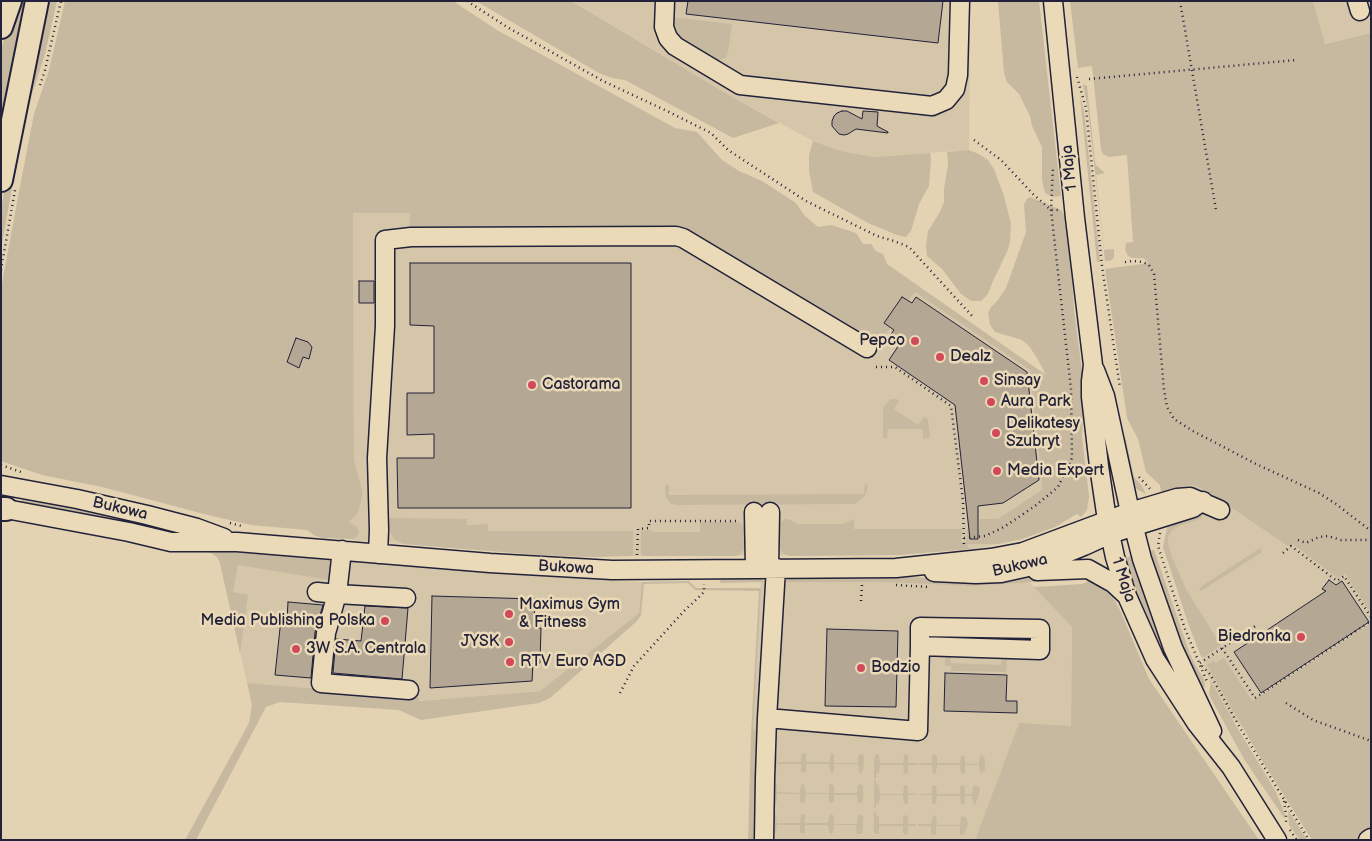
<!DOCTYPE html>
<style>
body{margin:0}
#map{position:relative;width:1372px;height:841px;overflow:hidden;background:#e3d3b2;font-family:"Balsamiq Sans",sans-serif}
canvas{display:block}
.frame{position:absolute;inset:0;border:2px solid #22223b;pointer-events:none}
</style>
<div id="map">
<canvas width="1372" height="841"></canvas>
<div class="frame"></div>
</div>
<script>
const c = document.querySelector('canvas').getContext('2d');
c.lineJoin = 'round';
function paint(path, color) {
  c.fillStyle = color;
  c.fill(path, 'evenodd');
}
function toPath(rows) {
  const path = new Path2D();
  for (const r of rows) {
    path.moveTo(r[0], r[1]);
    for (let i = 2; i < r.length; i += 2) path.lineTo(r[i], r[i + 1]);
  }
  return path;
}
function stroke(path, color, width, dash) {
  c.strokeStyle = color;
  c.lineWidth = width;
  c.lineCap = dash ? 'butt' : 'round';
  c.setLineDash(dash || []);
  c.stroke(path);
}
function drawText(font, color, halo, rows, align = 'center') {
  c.font = font + ' "Balsamiq Sans",sans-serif';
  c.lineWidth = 5;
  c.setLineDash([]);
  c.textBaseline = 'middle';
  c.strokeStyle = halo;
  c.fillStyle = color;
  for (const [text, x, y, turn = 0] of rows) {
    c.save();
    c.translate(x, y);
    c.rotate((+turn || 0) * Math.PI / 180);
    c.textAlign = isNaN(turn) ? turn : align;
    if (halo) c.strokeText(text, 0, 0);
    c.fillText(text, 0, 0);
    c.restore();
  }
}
paint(toPath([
 [571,1,970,1,969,150,874,157,841,151,813,141,729,95],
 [1313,1,1371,1,1371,33,1324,44],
 [353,213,410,213,409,229,689,231,766,279,881,264,1048,376,1062,474,1022,539,974,549,899,555,608,556,608,557,587,557,540,555,351,540,354,539,358,529,354,525,349,522,358,513,363,494,354,459],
 [1190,478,1349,568,1371,602,1371,644,1242,727,1225,713,1210,682,1163,547,1168,524,1160,485],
 [217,550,607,576,608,579,615,579,615,581,642,582,639,613,540,691,418,701,418,697,247,683],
 [865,575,970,580,1024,576,1072,627,1071,727,1019,724,975,840,752,840,756,730,753,730,761,579,757,577]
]), '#d5c6a9');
paint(toPath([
 [17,1,29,1,1,141,1,49],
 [50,1,57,1,45,54,27,110,12,188,1,249,1,209,5,187,27,86,37,57],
 [65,1,453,1,497,30,675,128,697,132,722,160,739,171,762,181,796,203,805,216,818,227,831,225,856,233,863,244,871,244,876,251,883,254,887,264,1046,375,1037,358,1029,346,1022,340,995,332,990,325,988,313,991,307,998,300,1006,288,1026,232,1024,204,1027,199,1030,197,1061,210,1066,217,1072,274,1074,310,1084,386,1082,436,1089,497,1087,510,1081,517,1077,514,1055,527,1022,539,999,544,967,544,969,549,899,555,790,556,784,554,780,550,779,546,774,546,777,525,785,519,788,519,798,524,843,524,854,519,854,529,962,529,961,542,966,542,967,529,979,528,980,519,998,519,1042,490,1042,482,1030,370,915,292,908,301,902,298,884,323,890,328,880,343,876,346,699,236,689,231,409,229,410,213,353,213,354,459,363,494,358,513,349,522,356,526,359,531,358,535,354,539,323,538,315,536,307,530,251,525,204,514,102,487,42,475,1,461,1,289,20,186,34,114,49,70],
 [476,1,571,1,729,95,779,123,733,138,625,80,612,78,599,73],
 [998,1,1039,1,1061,196,1053,197,1045,193,1042,180,1042,147,1032,126,1030,116,1019,94,1007,82,1004,73],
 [1070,1,1313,1,1325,44,1371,33,1371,333,1370,333,1371,336,1371,613,1345,574,1338,578,1291,543,1288,546,1207,491,1196,486,1189,485,1161,492,1160,485,1146,472,1138,439,1127,418,1105,269,1149,263,1143,258,1132,258,1128,256,1125,250,1126,243,1133,242,1127,155,1109,157,1103,154,1101,150,1092,66,1078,68],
 [671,17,732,24,728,52,726,57,720,60,716,61,683,43,672,29],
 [1083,84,1087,86,1095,162,1096,165,1105,173,1096,175,1104,250,1114,249,1114,257,1112,260,1108,261,1105,261,1088,109],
 [1080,96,1084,110,1100,262,1097,262],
 [813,141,841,151,874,157,930,153,931,160,929,186,919,204,911,231,906,237,897,235,868,223,813,192,809,171,809,155],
 [969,150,979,154,988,160,994,169,1004,196,1011,224,1010,242,1007,252,993,281,988,294,981,301,971,301,961,294,942,269,927,256,926,245,928,231,940,212,944,202,944,189,948,165,947,152],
 [890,399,896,399,899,400,894,409,918,425,924,417,928,419,930,435,929,438,923,439,923,429,888,429,887,439,884,438,883,436,883,408],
 [1119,432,1126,440,1134,477,1142,486,1146,494,1138,490,1132,485],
 [669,484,669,495,864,494,865,484,868,485,865,496,855,504,676,505,670,503,666,497,665,488,666,485],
 [22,497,139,518,196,533,177,536,21,504],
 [1199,513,1202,516,1202,518,1179,526,1172,530,1168,538,1168,543,1171,555,1187,591,1221,645,1204,657,1201,656,1189,626,1163,547,1168,524],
 [391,518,467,519,467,525,488,524,488,531,633,531,633,556,587,557,540,555,404,544,394,539,391,534,390,528,386,528,387,521],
 [700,522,735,522,740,523,743,525,747,531,748,540,744,550,739,555,735,556,641,556,641,531,652,530,652,532,700,532],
 [173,547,323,556,328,557,333,562,333,579,330,580,238,565,233,592,248,595,240,653,220,563,217,557,211,553],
 [1260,548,1262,552,1201,591,1199,588],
 [1154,550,1190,654,1196,666,1204,679,1205,684,1202,694,1181,644,1167,604,1150,551],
 [1131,556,1165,655,1164,655,1165,657,1166,657,1175,674,1155,646,1122,559],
 [1082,572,1081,577,1077,579,972,586,891,582,784,582,795,576,865,575,970,580],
 [721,577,759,577,765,582,720,583],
 [689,581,696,588,761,588,753,729,756,730,754,840,748,840,751,734,759,591,695,590,688,583,644,584,641,615,637,621,557,692,550,698,539,703,421,720,399,710,280,702,266,707,196,840,185,840,249,723,252,705,247,683,419,697,419,701,540,691,639,613,642,582],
 [1089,581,1102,588,1109,594,1114,599,1120,610,1149,679,1259,840,975,840,1019,723,1071,726,1072,627,1034,587,1082,584],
 [1371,623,1371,829,1355,840,1312,840,1258,754,1207,665,1214,660,1216,663,1224,658,1252,701],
 [947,636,1006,637,1010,640,945,638],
 [950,654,951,663,1001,665,1002,656,1007,657,1006,672,951,671,951,666,945,666,945,656],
 [1211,682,1235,724,1276,792,1285,814,1284,818,1244,759,1209,695],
 [775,753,777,755,777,762,801,762,801,755,804,753,806,755,806,762,829,762,831,753,834,755,834,763,858,763,858,755,862,754,864,756,863,771,861,773,859,773,858,764,834,764,834,772,831,773,829,764,806,764,806,771,804,773,801,772,801,764,777,764,776,772,774,772,774,754],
 [876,754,879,755,880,763,903,763,904,755,906,754,908,756,908,763,917,763,917,765,908,765,908,773,904,774,903,765,880,765,879,773,876,774,876,778,874,778,874,758],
 [934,754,937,756,937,763,960,763,961,756,963,755,965,757,965,764,979,764,980,756,982,755,985,759,985,770,981,774,980,773,979,765,965,765,965,773,962,774,961,773,960,765,937,765,936,773,933,774,932,765,919,765,919,763,932,763,932,756],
 [874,780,876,780,876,784,879,785,880,794,903,794,904,785,906,785,908,787,908,793,916,794,916,795,908,795,908,803,904,804,903,795,880,795,879,803,876,804,876,808,874,808],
 [775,783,777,785,777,792,800,793,801,785,804,784,806,793,829,793,829,785,832,784,834,786,834,793,857,793,858,785,860,784,863,786,863,801,862,803,858,803,857,795,834,795,834,802,830,803,829,802,829,794,806,794,805,802,802,803,800,802,800,794,777,794,777,801,775,803,772,801,773,784],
 [933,785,936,786,937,794,960,794,960,787,962,785,965,787,965,794,972,794,973,787,974,785,979,787,980,791,975,805,973,803,972,796,965,796,965,804,961,804,960,796,937,796,936,803,933,804,932,803,932,795,919,795,919,794,932,794,932,786],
 [1288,810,1307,840,1300,840,1289,825],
 [874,811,876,811,876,815,879,816,879,824,903,824,903,816,906,815,908,817,908,824,916,824,916,826,908,826,908,833,905,835,903,833,903,826,879,826,879,834,876,834,874,832],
 [775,814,776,815,777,823,800,823,801,815,804,814,805,815,805,823,828,823,829,816,831,814,834,816,834,824,857,824,858,815,860,815,863,816,863,831,861,834,857,834,856,825,834,825,833,833,831,834,829,832,828,825,805,825,805,832,803,834,800,832,800,825,777,825,776,832,774,834,772,832,772,816],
 [933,815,936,817,937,825,960,825,961,816,966,817,968,824,964,834,961,835,960,834,960,826,936,826,936,834,933,835,931,833,931,826,918,826,918,824,931,824]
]), '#c7b9a0');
const building = toPath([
 [688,1,943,1,938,43,686,14,688,1],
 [842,111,847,111,862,119,863,111,878,112,877,126,888,132,888,133,856,129,848,134,844,135,839,134,832,126,832,121,834,116,837,113,842,111],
 [410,263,631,263,631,508,398,508,397,458,434,458,434,434,407,435,407,393,434,393,434,326,410,325,410,263],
 [359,281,374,281,374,303,359,303,359,281],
 [902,297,912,303,916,297,1027,372,1039,480,1003,503,978,506,978,539,970,539,955,405,889,360,899,345,889,337,894,330,884,323,902,297],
 [296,338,308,342,312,347,309,359,303,357,299,368,287,362,296,338],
 [1329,580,1336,585,1342,581,1369,622,1261,693,1234,652,1326,591,1322,589,1329,580],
 [432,596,535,599,534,628,541,628,540,663,533,663,532,681,430,688,432,596],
 [288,602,323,605,315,632,311,678,275,675,281,619,287,620,288,602],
 [365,606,408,608,402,679,333,673,336,639,361,641,365,606],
 [827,629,898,631,896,707,825,706,827,629],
 [945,673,1007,675,1006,701,1017,701,1017,713,944,711,945,673]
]);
paint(building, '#b4a794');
stroke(building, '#22223b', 1);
const minor = toPath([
 [665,1,664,27,668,38,675,46,740,85,932,106,946,100,955,89,958,75,960,1],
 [1053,1,1075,218,1093,365,1091,381,1091,397,1099,466,1107,520,1115,557,1127,596,1155,659,1197,724,1231,767,1277,840],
 [1357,1,1360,11],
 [1095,370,1105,396,1130,512,1142,559,1173,648,1212,731],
 [1,485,77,499,147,515,197,528,224,538],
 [1,508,129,532,171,542,237,542,490,563,612,570,896,568,991,558,1023,552,1130,512,1177,498,1190,497,1220,510],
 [754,512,755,568],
 [342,550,337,594,326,633,321,683,409,690],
 [378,554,379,530,377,458,385,326,385,240,411,237,676,236,683,238,867,348],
 [769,568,770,512],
 [776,568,767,718,918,731,920,646,920,627,1040,629,1040,650,920,646],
 [1037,571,1088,569,1113,583,1127,596],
 [934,572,976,574,1001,573,1037,565,1084,546,1110,534,1193,508,1203,501],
 [317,592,337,594,406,598],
 [764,840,765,778,767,718],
 [1368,840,1371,838]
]);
const major = toPath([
 [1,27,10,1],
 [1,180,37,1],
 [1,509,6,509]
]);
stroke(minor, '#22223b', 21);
stroke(major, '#22223b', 26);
stroke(toPath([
 [467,1,507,27,603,81,669,112,711,133,728,150,806,201,877,236,894,241,909,247,973,317],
 [1180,1,1216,210],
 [1077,77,1086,108,1102,266,1120,388],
 [1089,79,1296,60],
 [40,85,45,70,61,1],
 [974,140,1001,160,1033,194,1051,210,1061,210],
 [1125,262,1133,261,1143,262,1149,265,1154,274,1164,390,1167,407,1174,419,1193,431,1256,464,1319,493,1336,504,1371,531],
 [1,270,15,190],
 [876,367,895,367,951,406,963,501,964,546],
 [1,465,21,472],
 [1139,477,1152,491],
 [230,523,242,526],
 [1160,533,1158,546,1185,629,1208,684],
 [964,538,985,536,1004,527,1035,506,1058,487,1072,458,1071,389,1051,210,1053,166],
 [1298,540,1306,543,1319,537,1328,536,1341,540,1365,540,1371,539],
 [1283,553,1291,546,1337,581,1344,576,1371,617],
 [637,555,638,529,649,528,649,521,739,521],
 [896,585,928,587],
 [861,601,862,584],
 [1222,648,1255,698,1371,621],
 [1200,663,1257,625],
 [1202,666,1210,674,1239,726,1309,840],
 [620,693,634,666,685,610,698,598,704,592,704,584],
 [1286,703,1313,720,1371,741],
 [1284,801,1286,815,1286,825],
 [1290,830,1297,840]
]), '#22223b', 2.5, [1, 4]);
stroke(minor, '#ebdab7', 18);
stroke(major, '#ebdab7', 22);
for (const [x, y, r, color] of [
 [915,341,5,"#d1495b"],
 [940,357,5,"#d1495b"],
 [984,381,5,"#d1495b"],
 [532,385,5,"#d1495b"],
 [991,402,5,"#d1495b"],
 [996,433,5,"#d1495b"],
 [997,471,5,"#d1495b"],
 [509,614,5,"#d1495b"],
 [385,621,5,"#d1495b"],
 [1301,637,5,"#d1495b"],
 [509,642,5,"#d1495b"],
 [296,649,5,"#d1495b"],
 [510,662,5,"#d1495b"],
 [861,668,5,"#d1495b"]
]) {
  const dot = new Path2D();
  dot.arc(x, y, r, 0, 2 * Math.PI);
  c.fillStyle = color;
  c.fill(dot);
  stroke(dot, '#ebdab7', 2);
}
drawText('16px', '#22223b', '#ebdab7', [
 ["1 Maja",1070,168,-96],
 ["Bukowa",120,509,13],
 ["Bukowa",1020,566,-13],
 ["Bukowa",566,568,3],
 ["1 Maja",1123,580,72]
]);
drawText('16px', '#22223b', '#ebdab7', [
 ["Pepco",905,341,"right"],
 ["Dealz",950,357],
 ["Sinsay",994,381],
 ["Castorama",542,385],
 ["Aura Park",1001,402],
 ["Delikatesy",1006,424],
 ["Szubryt",1006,442],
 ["Media Expert",1007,471],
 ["Maximus Gym",519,605],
 ["& Fitness",519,623],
 ["Media Publishing Polska",375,621,"right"],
 ["Biedronka",1291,637,"right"],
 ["JYSK",499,642,"right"],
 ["3W S.A. Centrala",306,649],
 ["RTV Euro AGD",520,662],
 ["Bodzio",871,668]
], 'left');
</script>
